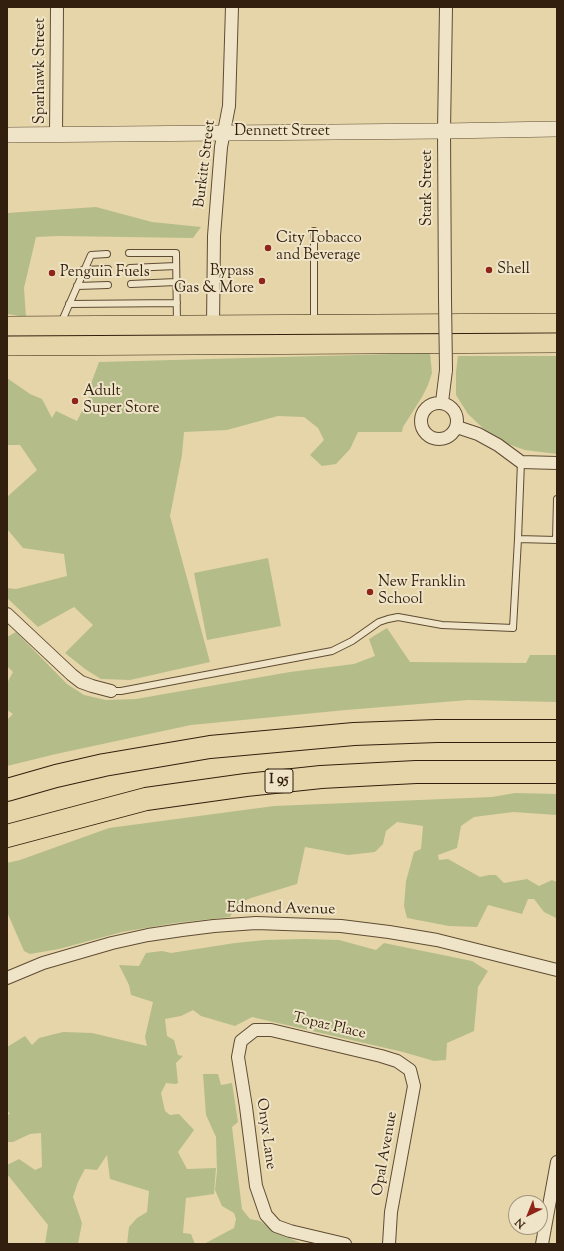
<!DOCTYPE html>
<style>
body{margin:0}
#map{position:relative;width:564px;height:1251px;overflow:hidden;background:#e6d5a9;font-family:"Sorts Mill Goudy",serif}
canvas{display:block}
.frame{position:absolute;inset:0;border:8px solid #321f0d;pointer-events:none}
.north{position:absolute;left:508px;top:1195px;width:40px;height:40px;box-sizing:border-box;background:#efe4c7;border:1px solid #a3957d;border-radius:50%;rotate:223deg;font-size:11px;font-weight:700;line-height:16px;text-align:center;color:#321f0d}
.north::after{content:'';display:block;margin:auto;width:14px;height:18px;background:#8f2418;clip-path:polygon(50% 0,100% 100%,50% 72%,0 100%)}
</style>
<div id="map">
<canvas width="564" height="1251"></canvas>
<div class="frame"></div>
<div class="north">N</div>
</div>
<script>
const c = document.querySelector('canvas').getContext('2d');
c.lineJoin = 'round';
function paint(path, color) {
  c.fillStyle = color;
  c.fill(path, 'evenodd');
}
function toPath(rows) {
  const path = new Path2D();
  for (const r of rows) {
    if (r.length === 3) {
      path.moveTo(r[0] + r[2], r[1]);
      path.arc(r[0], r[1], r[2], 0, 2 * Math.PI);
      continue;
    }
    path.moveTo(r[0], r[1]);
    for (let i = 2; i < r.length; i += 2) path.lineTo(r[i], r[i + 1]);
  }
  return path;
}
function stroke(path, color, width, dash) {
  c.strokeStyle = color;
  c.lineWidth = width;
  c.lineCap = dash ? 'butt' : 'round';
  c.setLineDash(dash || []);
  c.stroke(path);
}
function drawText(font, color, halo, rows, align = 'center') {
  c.font = font + ' "Sorts Mill Goudy",serif';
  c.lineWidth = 4;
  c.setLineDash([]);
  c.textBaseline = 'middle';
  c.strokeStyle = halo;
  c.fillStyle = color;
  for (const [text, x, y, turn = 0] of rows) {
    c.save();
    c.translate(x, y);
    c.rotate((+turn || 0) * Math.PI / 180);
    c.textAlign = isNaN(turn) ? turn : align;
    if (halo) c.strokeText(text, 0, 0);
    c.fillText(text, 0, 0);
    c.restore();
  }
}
paint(toPath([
 [96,207,152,222,201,227,193,238,58,236,36,237,24,288,26,317,7,314,7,213],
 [430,353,432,373,428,385,422,397,403,427,402,432,358,432,350,449,336,464,322,466,310,455,324,440,318,428,304,417,278,416,227,430,184,432,182,455,170,516,210,662,130,680,101,679,85,669,65,653,93,625,74,607,38,627,7,598,7,588,16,589,67,576,64,554,23,548,7,529,7,497,37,470,20,445,7,445,7,378,30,394,42,399,52,418,56,411,77,421,92,391,89,389,99,362],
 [458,356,557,356,557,454,525,450,505,443,488,433,468,414,456,395,456,372],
 [268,558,281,626,207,640,194,573],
 [387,628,410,662,526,663,530,655,557,655,557,702,468,700,346,710,191,725,56,754,7,766,7,720,13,714,7,710,7,683,13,672,7,666,7,637,16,632,67,684,84,695,106,700,136,699,290,672,354,664,375,656,369,639],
 [515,793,557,794,557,815,513,812,474,817,461,826,457,848,438,855,439,860,448,859,480,877,489,875,496,875,504,883,527,879,539,886,552,880,557,882,556,918,544,912,534,899,528,899,522,914,488,905,477,927,449,926,407,918,404,906,406,881,414,852,421,849,423,826,397,822,386,831,383,844,375,852,348,855,305,847,297,884,251,898,237,904,230,917,175,923,122,932,59,949,30,954,24,951,7,912,7,863,20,860,109,828,274,806,492,797],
 [305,939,339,940,376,950,384,943,472,961,488,971,478,987,474,1031,447,1043,446,1060,434,1061,403,1052,252,1017,235,1026,201,1016,193,1010,181,1016,165,1019,167,1036,174,1040,178,1055,183,1056,176,1063,178,1083,176,1084,166,1083,161,1093,165,1111,170,1115,179,1114,194,1130,178,1152,187,1169,216,1168,214,1194,186,1198,183,1233,191,1234,195,1244,127,1244,129,1227,137,1218,147,1212,149,1191,110,1179,107,1155,97,1170,85,1169,78,1182,73,1197,82,1223,78,1244,45,1244,48,1225,7,1174,7,1165,19,1159,35,1170,42,1167,41,1133,30,1134,13,1142,7,1142,7,1115,10,1114,7,1110,7,1047,25,1036,32,1045,39,1038,63,1032,92,1033,147,1046,145,1037,153,1002,131,995,129,985,119,965,139,966,146,953,162,951,171,953,235,943,265,940],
 [203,1074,218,1074,221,1085,232,1083,238,1122,232,1127,242,1209,250,1219,260,1221,275,1232,303,1244,204,1244,234,1228,236,1219,234,1213,222,1206,215,1190,217,1171,216,1137,206,1115]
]), '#b4bd89');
const service = toPath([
 [129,253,176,253,177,323],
 [130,268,176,266],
 [83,270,108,269],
 [131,284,176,282],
 [77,286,108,285],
 [69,304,177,303],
 [61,323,91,255,107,254],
 [314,323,314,231],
 [521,462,518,539,556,540,557,499],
 [111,691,121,691,332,651,352,641,379,622,388,619,398,617,442,625,513,628,518,539]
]);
const minor = toPath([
 [56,135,57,7],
 [445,299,444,131,446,7],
 [213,325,214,236,221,147,229,106,232,7],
 [442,402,446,370],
 [439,421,18],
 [457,427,478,434,498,445,521,462,557,463],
 [7,614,72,675,81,682,92,686,111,691],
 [7,978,43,963,112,943,148,935,182,930,214,926,256,923,341,926,389,932,437,940,557,970],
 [345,1244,290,1231,276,1226,266,1215,256,1186,246,1107,238,1057,241,1041,255,1030,271,1030,381,1056,397,1061,410,1070,414,1086,391,1212,389,1244],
 [542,1244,557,1162]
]);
const tertiary = toPath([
 [7,135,444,131,557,129]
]);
const primary = toPath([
 [7,326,557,323],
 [7,346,557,343]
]);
const motorway = toPath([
 [7,790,56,776,104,765,210,747,354,734,437,731,557,731],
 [7,836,146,799,246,785,321,777,416,772,557,772]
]);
stroke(service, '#5f4c34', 8);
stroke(minor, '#5f4c34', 14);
stroke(tertiary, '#5f4c34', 16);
stroke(primary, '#321f0d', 20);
stroke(motorway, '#321f0d', 24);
stroke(service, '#efe4c7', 6);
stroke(minor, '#efe4c7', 12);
stroke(tertiary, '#efe4c7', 15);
stroke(primary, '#e6d5a9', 19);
stroke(motorway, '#e6d5a9', 22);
const minorBridge = toPath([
 [445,299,446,370]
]);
stroke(minorBridge, '#5f4c34', 14, []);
stroke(minorBridge, '#efe4c7', 12);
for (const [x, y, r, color] of [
 [268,248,4,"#8f2418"],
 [489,270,4,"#8f2418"],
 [52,273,4,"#8f2418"],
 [262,281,4,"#8f2418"],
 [75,401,4,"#8f2418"],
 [370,592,4,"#8f2418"]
]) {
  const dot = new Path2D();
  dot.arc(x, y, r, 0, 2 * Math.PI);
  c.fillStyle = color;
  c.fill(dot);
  stroke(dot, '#efe4c7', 1.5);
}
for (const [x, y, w] of [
 [279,781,28]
]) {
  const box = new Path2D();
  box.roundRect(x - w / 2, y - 12, w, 24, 3);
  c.fillStyle = '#efe4c7';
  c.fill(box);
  stroke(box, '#321f0d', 1);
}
drawText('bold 14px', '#321f0d', null, [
 ["I 95",279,781]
]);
drawText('15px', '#321f0d', '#efe4c7', [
 ["Sparhawk Street",41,71,-90],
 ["Dennett Street",282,132],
 ["Burkitt Street",206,164,-83],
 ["Stark Street",428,188,-90],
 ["Edmond Avenue",281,910,1],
 ["Topaz Place",329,1027,13],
 ["Onyx Lane",265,1134,82],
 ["Opal Avenue",386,1154,-80]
]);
drawText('15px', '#321f0d', '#efe4c7', [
 ["City Tobacco",276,239],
 ["and Beverage",276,256],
 ["Shell",497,270],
 ["Bypass",254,272,"right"],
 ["Gas & More",254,289,"right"],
 ["Penguin Fuels",60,273],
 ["Adult",83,392],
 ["Super Store",83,409],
 ["New Franklin",378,583],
 ["School",378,600]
], 'left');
</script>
